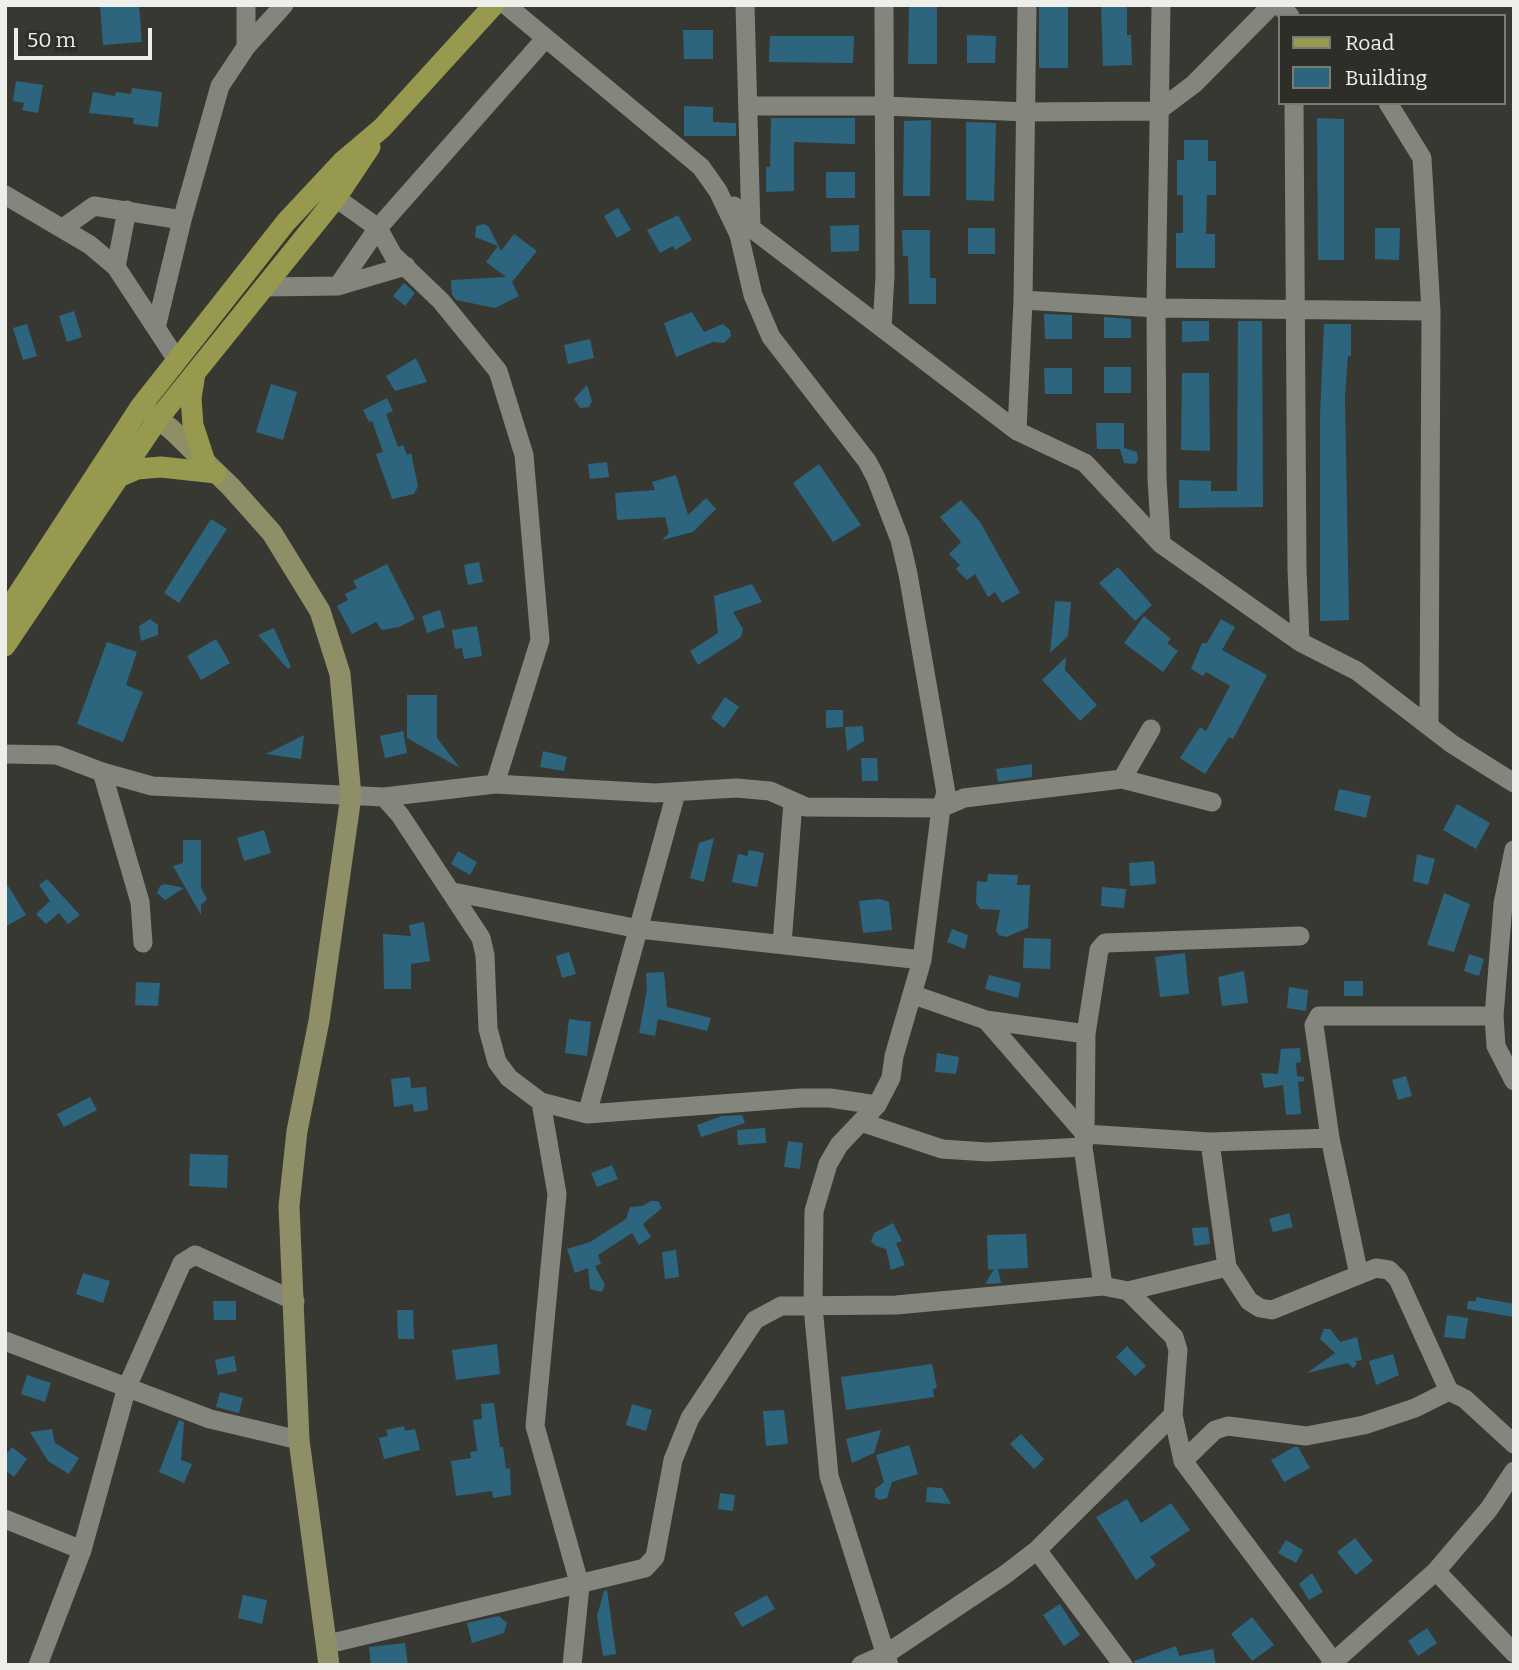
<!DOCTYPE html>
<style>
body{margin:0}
#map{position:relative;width:1519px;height:1670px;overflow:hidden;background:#373831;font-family:Bitter,serif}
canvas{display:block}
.frame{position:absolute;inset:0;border:7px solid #eeefea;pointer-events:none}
.legend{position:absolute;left:1278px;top:14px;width:228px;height:91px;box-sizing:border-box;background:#2d2e27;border:2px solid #7a7b75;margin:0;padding:9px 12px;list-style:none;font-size:21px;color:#eeefea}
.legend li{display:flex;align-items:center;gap:14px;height:35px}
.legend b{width:35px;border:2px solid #7a7b75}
.scale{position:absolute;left:14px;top:28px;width:138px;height:32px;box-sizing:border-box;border:4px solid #eeefea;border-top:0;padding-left:9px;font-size:21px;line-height:24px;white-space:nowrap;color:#eeefea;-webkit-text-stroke:5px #2d2e27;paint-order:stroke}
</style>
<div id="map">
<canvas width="1519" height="1670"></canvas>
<div class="frame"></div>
<ul class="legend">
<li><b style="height:9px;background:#97994f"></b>Road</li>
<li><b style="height:19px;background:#2d657f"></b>Building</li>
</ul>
<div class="scale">50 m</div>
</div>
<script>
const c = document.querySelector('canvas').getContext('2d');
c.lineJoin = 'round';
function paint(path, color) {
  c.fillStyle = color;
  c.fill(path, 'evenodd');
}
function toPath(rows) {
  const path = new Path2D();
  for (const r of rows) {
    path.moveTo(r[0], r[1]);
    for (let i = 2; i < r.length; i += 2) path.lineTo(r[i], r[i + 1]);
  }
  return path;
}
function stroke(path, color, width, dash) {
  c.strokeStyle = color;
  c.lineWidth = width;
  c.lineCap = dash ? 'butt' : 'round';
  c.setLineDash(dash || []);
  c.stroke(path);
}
paint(toPath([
 [100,5,139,5,142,42,103,45],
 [909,5,937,5,937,64,908,64],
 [1039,5,1068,5,1068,68,1039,68],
 [1101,5,1127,5,1127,35,1131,35,1132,65,1103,66],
 [683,30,713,30,713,59,684,59],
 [967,35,996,36,995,63,967,63],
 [770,36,854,36,853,63,769,62],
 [16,81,43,85,38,113,22,110,24,103,13,101],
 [132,88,162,92,158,127,133,124,134,118,89,113,93,92,115,96,116,92,131,94],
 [684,106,713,107,713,122,736,123,736,136,684,136],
 [771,118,855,118,855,144,794,142,794,191,766,192,766,167,770,167],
 [1317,118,1344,119,1344,260,1318,260],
 [931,120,930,196,903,196,904,121],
 [966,122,996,123,994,201,966,200],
 [1184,140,1208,140,1208,161,1216,161,1216,195,1207,195,1206,234,1215,234,1215,268,1176,268,1176,233,1183,233,1183,195,1177,195,1177,160,1184,160],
 [826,172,855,172,855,198,826,198],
 [618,208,631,230,617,238,604,216],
 [678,215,692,240,675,250,673,246,660,253,647,230],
 [484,224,489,227,501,251,514,234,537,251,512,282,519,296,495,308,456,300,452,295,451,280,506,277,486,262,498,246,475,237,476,226],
 [859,225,859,251,831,252,830,226],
 [968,228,995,228,995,254,968,254],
 [1375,228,1400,228,1399,260,1375,259],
 [902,230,930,230,930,278,936,278,936,304,909,304,908,256,903,256],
 [404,283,415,293,405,306,393,296],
 [74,311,82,337,67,342,59,316],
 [692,312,704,332,723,324,730,330,731,336,724,343,713,342,676,357,664,323],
 [1044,314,1072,315,1072,339,1045,339],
 [1104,317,1131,319,1131,338,1104,338],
 [1182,321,1209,321,1209,341,1182,342],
 [1238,321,1262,321,1263,507,1179,508,1179,480,1211,481,1211,491,1237,491],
 [27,324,37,356,23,360,13,328],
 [1324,324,1351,324,1351,356,1348,356,1345,397,1349,620,1320,621,1320,416],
 [590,339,594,358,568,364,564,345],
 [416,358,427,382,395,391,386,376],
 [1104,367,1131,367,1131,393,1104,393],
 [1044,368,1072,368,1072,394,1045,394],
 [1182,373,1209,373,1210,451,1181,450],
 [271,384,297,392,283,440,256,432],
 [587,385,592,401,589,407,580,408,574,399],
 [387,398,393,411,386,414,398,447,403,445,407,455,411,453,418,486,414,494,392,499,376,454,383,452,372,421,369,422,363,410],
 [1096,423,1124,423,1124,448,1137,452,1138,460,1135,464,1124,463,1120,449,1097,449],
 [607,462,609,477,590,479,588,464],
 [819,464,861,525,833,542,793,483],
 [676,475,688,515,706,498,716,509,693,532,662,540,669,533,665,517,617,520,615,493,655,490,652,482],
 [961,500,980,522,1020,593,1002,603,995,592,988,597,975,574,967,580,956,569,960,565,949,554,961,542,940,517],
 [211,519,227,529,179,603,164,593],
 [479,562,483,582,468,585,464,565],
 [387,564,415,619,399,627,382,630,376,622,352,634,337,606,348,600,345,594,357,588,353,581],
 [1118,567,1152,605,1135,621,1099,583],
 [752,584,762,602,733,612,743,629,741,637,698,665,690,651,718,633,714,596],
 [1055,601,1071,602,1068,636,1050,653],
 [440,610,445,627,427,633,422,616],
 [1144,616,1171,639,1167,643,1178,651,1163,672,1124,643],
 [150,619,158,625,158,635,141,641,139,626],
 [1221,619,1235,627,1222,650,1267,675,1233,739,1229,737,1205,774,1180,758,1200,727,1206,731,1230,686,1206,672,1203,676,1191,669,1202,643,1207,643],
 [477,626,482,656,464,659,462,648,455,649,452,630],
 [274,628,291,667,288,669,258,635],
 [216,639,230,663,201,680,187,656],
 [107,642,137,652,126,685,143,692,123,742,77,724],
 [1066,657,1065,670,1097,705,1080,721,1042,680],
 [407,695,437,695,437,738,460,768,407,738],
 [725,697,739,707,724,728,711,718],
 [826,710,843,710,843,727,826,728],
 [863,726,864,741,847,751,845,727],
 [403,731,407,753,385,758,380,736],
 [304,735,301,759,266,754],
 [543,751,567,757,564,771,540,767],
 [861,758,877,758,878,781,862,781],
 [1032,764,1032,777,998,782,996,769],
 [1339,789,1371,796,1366,818,1334,810],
 [1457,804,1490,823,1476,849,1443,830],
 [264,830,271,853,244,861,237,838],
 [714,838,704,882,690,878,699,843],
 [183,840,201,840,201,888,207,899,201,905,201,915,173,866,183,863],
 [749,850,764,853,757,887,732,882,738,854,747,856],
 [458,851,477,862,470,875,451,864],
 [1417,854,1435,859,1428,885,1413,881],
 [1154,861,1156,884,1130,886,1129,863],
 [988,874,1018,875,1017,885,1030,885,1028,928,1006,937,999,935,996,931,1000,910,980,909,976,903,977,881,987,882],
 [47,879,80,915,68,924,59,913,46,924,36,914,50,901,39,885],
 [5,881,26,915,5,927],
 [165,884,184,888,165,900,157,893,160,886],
 [1102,887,1126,889,1124,908,1101,906],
 [1444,893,1470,904,1454,952,1427,945],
 [880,899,889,902,892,930,863,933,859,901],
 [424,922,430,961,411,964,411,989,384,989,383,934,411,936,409,925],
 [952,929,968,935,965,949,947,942],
 [1024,938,1051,939,1050,969,1023,968],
 [569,952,576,974,562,978,556,956],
 [1185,953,1189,994,1160,997,1155,957],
 [1469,954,1484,959,1479,976,1464,971],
 [1244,971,1248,1003,1222,1006,1218,977],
 [664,972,667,1007,711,1018,707,1031,658,1019,655,1036,639,1033,647,990,646,973],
 [989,975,1021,983,1018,998,985,989],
 [1344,981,1363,981,1363,996,1344,996],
 [136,982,160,983,158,1006,135,1005],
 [1289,987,1308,990,1306,1011,1287,1008],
 [569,1019,591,1022,587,1056,565,1053],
 [1300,1048,1301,1062,1296,1063,1297,1076,1304,1077,1304,1081,1298,1082,1301,1114,1286,1115,1283,1085,1264,1088,1261,1073,1278,1074,1281,1049],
 [937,1053,959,1057,956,1074,935,1072],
 [1406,1076,1412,1096,1398,1100,1392,1080],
 [410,1077,411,1088,426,1087,428,1110,414,1112,413,1104,394,1107,391,1079],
 [90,1097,97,1110,64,1127,57,1114],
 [742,1115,745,1123,701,1137,697,1125,722,1116],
 [765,1128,766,1143,738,1145,737,1130],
 [788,1141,803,1143,800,1169,784,1167],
 [190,1154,228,1155,227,1188,189,1186],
 [612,1165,618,1179,597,1187,591,1173],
 [651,1201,658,1201,662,1208,643,1224,651,1237,639,1245,632,1233,598,1255,601,1264,595,1266,605,1285,602,1292,590,1289,588,1268,575,1273,567,1249,590,1242,626,1219,630,1207,642,1206],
 [1289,1213,1293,1227,1273,1232,1269,1219],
 [893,1223,902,1241,896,1243,905,1265,891,1270,886,1249,876,1246,871,1241,874,1233],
 [1208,1227,1210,1244,1194,1246,1192,1228],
 [1026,1234,1028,1268,998,1269,1001,1283,985,1284,994,1269,988,1270,987,1235],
 [676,1250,679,1277,665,1279,662,1252],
 [83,1273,110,1281,103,1303,76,1294],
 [1476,1297,1514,1304,1514,1317,1467,1309,1468,1301,1476,1301],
 [213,1301,236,1301,236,1320,214,1320],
 [397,1310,413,1310,414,1339,398,1339],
 [1447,1315,1468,1318,1465,1339,1444,1337],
 [1324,1329,1330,1329,1340,1342,1357,1337,1362,1360,1355,1361,1357,1364,1353,1368,1348,1363,1307,1373,1335,1353,1320,1339],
 [497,1344,500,1374,456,1380,452,1350],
 [1127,1346,1146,1366,1135,1376,1116,1357],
 [1393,1354,1399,1375,1376,1385,1369,1361],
 [234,1356,237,1371,218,1375,215,1360],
 [932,1364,937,1388,933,1389,934,1397,846,1410,841,1377],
 [27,1375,51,1383,45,1402,21,1394],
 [220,1392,243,1398,239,1413,216,1407],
 [494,1403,500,1447,503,1447,506,1469,510,1468,511,1495,493,1498,492,1491,456,1496,451,1461,471,1458,470,1452,477,1451,473,1420,482,1419,481,1404],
 [632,1404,652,1410,646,1431,626,1425],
 [784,1410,788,1444,766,1446,763,1411],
 [179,1420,184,1422,181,1460,192,1464,184,1483,159,1472],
 [404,1426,405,1431,415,1429,420,1450,384,1459,379,1438,388,1436,386,1430],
 [52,1429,55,1443,79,1458,69,1474,48,1461,30,1432],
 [881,1430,874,1453,852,1463,846,1439],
 [1021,1434,1044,1459,1034,1469,1010,1444],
 [909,1445,918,1474,892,1482,887,1498,879,1500,875,1497,875,1489,884,1482,876,1455],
 [12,1447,27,1459,14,1477,5,1470,5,1456],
 [1294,1447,1298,1447,1310,1468,1284,1482,1271,1460],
 [927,1487,942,1488,951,1504,926,1502],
 [720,1493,735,1495,733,1511,718,1509],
 [1127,1499,1141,1523,1171,1503,1190,1530,1150,1557,1156,1565,1136,1580,1096,1517],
 [1355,1538,1373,1561,1356,1575,1337,1552],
 [1286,1540,1303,1550,1296,1563,1278,1553],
 [1312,1573,1323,1592,1309,1600,1299,1584],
 [607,1590,616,1654,603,1656,597,1616,604,1591],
 [243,1595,267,1600,262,1624,238,1618],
 [767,1595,775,1609,742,1627,734,1613],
 [1060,1604,1080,1635,1064,1646,1043,1615],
 [499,1616,507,1623,504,1633,472,1643,467,1623],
 [1252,1617,1274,1645,1252,1661,1231,1634],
 [1427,1628,1437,1643,1418,1656,1408,1641],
 [405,1643,408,1665,371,1665,369,1647],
 [1176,1646,1179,1656,1213,1649,1216,1665,1135,1665,1134,1661]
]), '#2d657f');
stroke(toPath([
 [246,5,246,47],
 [506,5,701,167,718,191,739,235,753,295,771,337,867,461,876,478,900,540,908,574,946,793,941,808,922,960,894,1056,891,1078,877,1105,839,1145,828,1164,814,1211,813,1307,829,1476,889,1665],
 [745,5,751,228],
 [1279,5,1290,16],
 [1294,103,1297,569,1300,642],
 [1388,103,1422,158,1431,311,1429,724],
 [750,106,885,106,1027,112,1158,111,1194,84,1272,5],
 [5,195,90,245,116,267,177,360],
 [336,198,378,228,393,255,441,301,498,371,524,455,540,640,495,784],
 [734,206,751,228,1017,431,1085,463,1161,544,1300,642,1357,671,1452,744,1514,783],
 [63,228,94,206,182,220],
 [116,267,127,210],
 [338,286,406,266],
 [264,287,338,286,378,228,545,39],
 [1023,300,1156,308,1431,311],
 [156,328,182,220,220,86,246,47,284,5],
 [882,328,885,276,884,5],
 [1017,431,1023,300,1027,5],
 [1161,544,1157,479,1156,308,1161,5],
 [5,754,57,755,102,772,152,786,384,797,495,784,655,793,736,788,770,791,806,807,941,808,964,798,1122,779,1212,802],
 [102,772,140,902,143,943],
 [1122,779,1151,729],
 [384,797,400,815,481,938,485,955,488,1029,497,1062,509,1078,541,1102,587,1114,801,1098,830,1098,877,1105],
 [1514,850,1503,904,1494,1016,1496,1046,1514,1081],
 [453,892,639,929,922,960],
 [782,944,793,802],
 [914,995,986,1020,1085,1134,1083,1147,1103,1286,1128,1291,1174,1337,1178,1350,1173,1415,1183,1461,1333,1661],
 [986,1020,1086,1034,1099,950,1105,943,1300,936],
 [1086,1034,1085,1134,1210,1142,1330,1138,1359,1275],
 [541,1102,557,1194,535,1426,580,1586,572,1665],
 [587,1114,676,793],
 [861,1122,942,1149,987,1152,1083,1147],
 [1330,1138,1314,1025,1319,1016,1494,1016],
 [1210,1142,1227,1267,1249,1301,1260,1308,1272,1310,1376,1268,1389,1270,1398,1279,1449,1391,1465,1399,1514,1444],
 [1128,1291,1227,1267],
 [5,1341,210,1419,299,1440],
 [1183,1461,1215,1430,1228,1426,1306,1436,1364,1425,1415,1408,1449,1391],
 [1514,1471,1489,1509,1436,1571,1514,1653],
 [5,1519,82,1550],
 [1037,1550,1123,1665],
 [328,1644,645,1568,655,1557,673,1460,690,1418,755,1320,781,1306,896,1305,1103,1286],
 [38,1665,82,1550,127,1387,182,1263,195,1255,295,1301],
 [861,1665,886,1654,1006,1574,1037,1550,1173,1415],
 [1330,1665,1436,1571]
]), '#84857d', 19);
stroke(toPath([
 [144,409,171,429,231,487,272,533,320,611,340,674,351,796,319,1021,297,1131,289,1206,299,1440,329,1665]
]), '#8e8f66', 21);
stroke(toPath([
 [195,373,191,398,193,425,206,465],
 [116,478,137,469,161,467,216,473],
 [5,614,141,406,286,222,343,161,382,128,494,5],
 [5,646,158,419,336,198,370,147]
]), '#97994f', 21);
</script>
